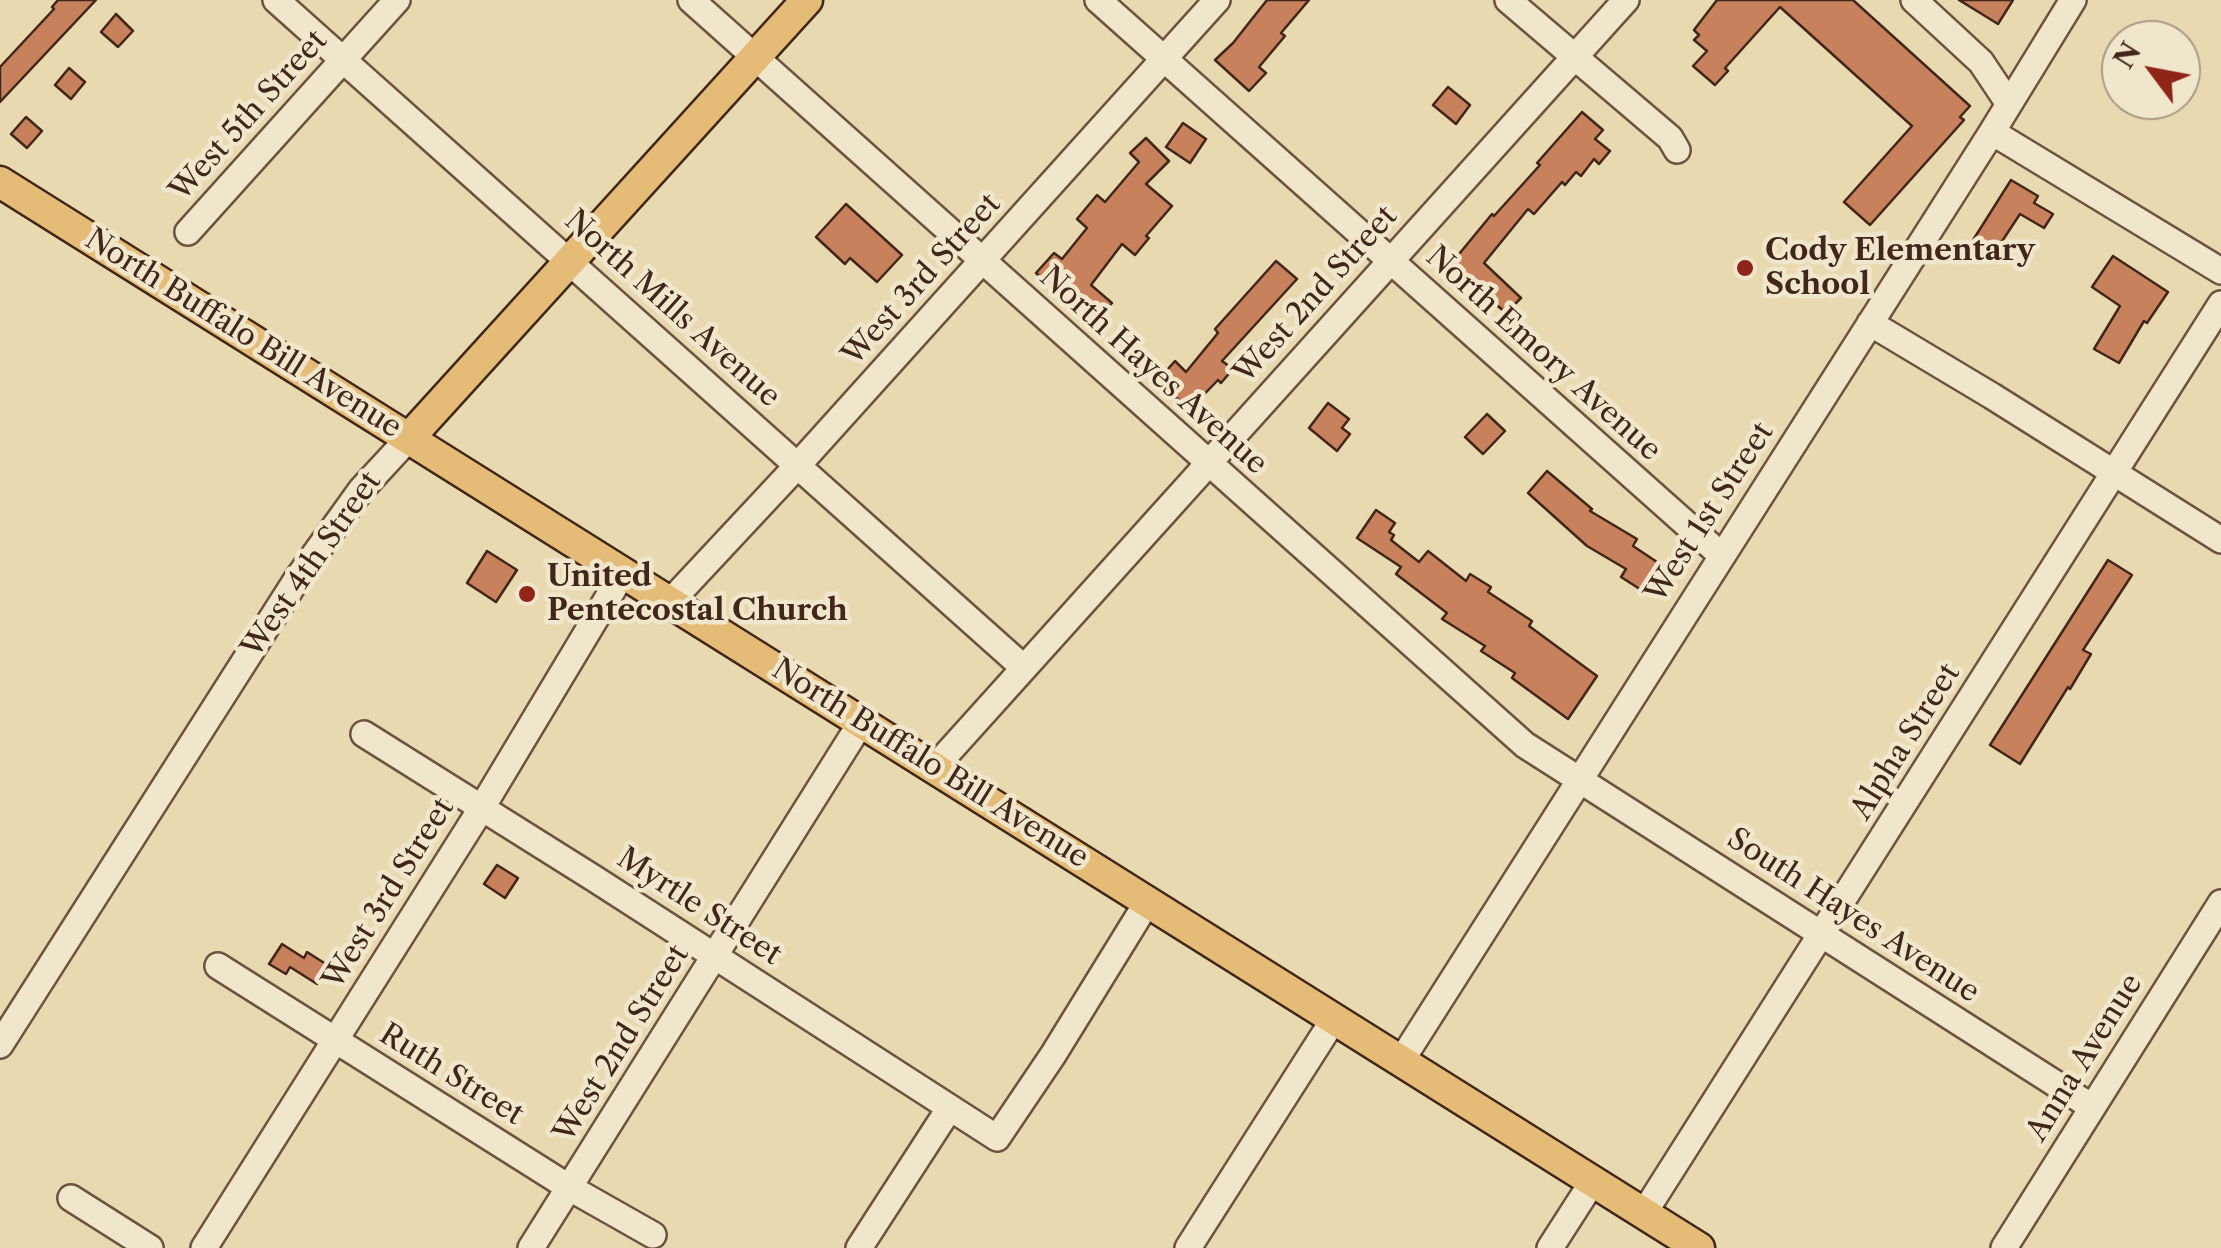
<!DOCTYPE html>
<style>
body{margin:0}
#map{position:relative;width:2221px;height:1248px;overflow:hidden;background:#e8d9b1;font-family:"Libre Caslon Text",serif}
canvas{display:block}
.north{position:absolute;left:2101px;top:20px;width:100px;height:100px;box-sizing:border-box;background:#f0e6cc;border:2px solid #aa9985;border-radius:50%;rotate:302deg;font-size:28px;font-weight:700;line-height:40px;text-align:center;color:#41261a}
.north::after{content:'';display:block;margin:auto;width:35px;height:45px;background:#8f2418;clip-path:polygon(50% 0,100% 100%,50% 72%,0 100%)}
</style>
<div id="map">
<canvas width="2221" height="1248"></canvas>
<div class="north">N</div>
</div>
<script>
const c = document.querySelector('canvas').getContext('2d');
c.lineJoin = 'round';
function paint(path, color) {
  c.fillStyle = color;
  c.fill(path, 'evenodd');
}
function toPath(rows) {
  const path = new Path2D();
  for (const r of rows) {
    path.moveTo(r[0], r[1]);
    for (let i = 2; i < r.length; i += 2) path.lineTo(r[i], r[i + 1]);
  }
  return path;
}
function stroke(path, color, width, dash) {
  c.strokeStyle = color;
  c.lineWidth = width;
  c.lineCap = dash ? 'butt' : 'round';
  c.setLineDash(dash || []);
  c.stroke(path);
}
function drawText(font, color, halo, rows, align = 'center') {
  c.font = font + ' "Libre Caslon Text",serif';
  c.lineWidth = 9;
  c.setLineDash([]);
  c.textBaseline = 'middle';
  c.strokeStyle = halo;
  c.fillStyle = color;
  for (const [text, x, y, turn = 0] of rows) {
    c.save();
    c.translate(x, y);
    c.rotate((+turn || 0) * Math.PI / 180);
    c.textAlign = isNaN(turn) ? turn : align;
    if (halo) c.strokeText(text, 0, 0);
    c.fillText(text, 0, 0);
    c.restore();
  }
}
const building = toPath([
 [58,0,96,0,0,102,0,67,54,9,52,7,58,0],
 [1267,0,1309,0,1281,33,1285,36,1259,67,1266,73,1249,91,1215,60,1233,43,1267,0],
 [1717,0,1853,0,1970,106,1960,117,1964,120,1870,225,1844,202,1912,126,1780,7,1725,68,1728,71,1715,85,1693,66,1707,51,1694,40,1699,35,1694,30,1717,0],
 [1959,0,2013,0,1998,24,1959,0],
 [116,14,133,31,118,47,101,32,116,14],
 [69,68,85,82,71,99,55,85,69,68],
 [1448,87,1470,105,1456,124,1433,105,1448,87],
 [1582,112,1603,130,1595,139,1610,151,1599,164,1594,159,1581,176,1576,172,1565,185,1562,182,1534,214,1528,209,1484,263,1521,298,1506,313,1450,265,1492,214,1494,216,1540,165,1537,163,1582,112],
 [26,117,42,131,27,148,11,134,26,117],
 [1183,123,1206,139,1190,163,1166,147,1183,123],
 [1146,138,1169,161,1146,184,1172,206,1146,236,1149,238,1135,255,1122,244,1091,285,1112,303,1097,320,1068,295,1065,299,1036,273,1054,253,1062,259,1087,228,1077,219,1097,195,1105,202,1139,162,1130,153,1146,138],
 [2011,180,2038,196,2034,203,2053,214,2044,228,2020,214,1989,261,1968,248,2011,180],
 [846,204,902,255,877,282,850,258,845,264,816,237,846,204],
 [2113,256,2168,292,2147,323,2144,321,2119,363,2094,349,2120,306,2092,287,2113,256],
 [1276,261,1297,279,1222,361,1233,369,1221,383,1218,380,1189,410,1158,380,1175,361,1186,372,1218,333,1215,329,1276,261],
 [1328,403,1349,419,1342,428,1350,434,1337,451,1309,428,1328,403],
 [1487,414,1505,431,1483,454,1465,437,1487,414],
 [1547,471,1592,509,1590,511,1637,539,1633,546,1663,566,1646,593,1621,577,1626,569,1587,546,1528,493,1547,471],
 [1376,510,1395,523,1389,532,1394,535,1391,540,1419,562,1428,551,1466,581,1470,574,1491,587,1488,592,1532,621,1529,626,1597,676,1568,719,1512,678,1515,673,1481,651,1485,646,1442,619,1447,613,1396,574,1401,567,1357,538,1376,510],
 [487,551,517,570,496,602,467,583,487,551],
 [2108,560,2132,575,2083,650,2091,654,2070,689,2068,687,2020,764,1990,745,2108,560],
 [497,865,518,878,505,898,484,884,497,865],
 [282,944,304,958,307,952,329,966,317,984,290,967,286,974,269,964,282,944]
]);
paint(building, '#c7815d');
stroke(building, '#41261a', 2.5);
const minor = toPath([
 [276,0,1024,668],
 [691,0,1525,745,2092,1107],
 [1098,0,1721,555],
 [1508,0,1670,138,1677,150],
 [1914,0,1981,62,2009,104],
 [1992,132,2221,271],
 [188,232,397,0],
 [1870,323,1992,396,2221,540],
 [671,601,798,465,1217,0],
 [364,734,595,879,997,1138,1053,1055,1148,901],
 [935,767,1626,0],
 [218,966,570,1188,653,1235],
 [0,1045,297,579,361,490,409,438],
 [1401,1061,1992,132,2073,0],
 [71,1198,150,1248],
 [1644,1213,2221,304],
 [204,1248,481,809,624,571],
 [531,1248,862,721],
 [859,1248,949,1109],
 [1188,1248,1334,1019],
 [1550,1248,1593,1181],
 [2004,1248,2221,903]
]);
const major = toPath([
 [0,182,1699,1248],
 [409,438,807,0]
]);
stroke(minor, '#6b5340', 30);
stroke(major, '#41261a', 35);
stroke(minor, '#f0e6cc', 25);
stroke(major, '#e4bc78', 30);
for (const [x, y, r, color] of [
 [1745,268,10,"#8f2418"],
 [527,594,10,"#8f2418"]
]) {
  const dot = new Path2D();
  dot.arc(x, y, r, 0, 2 * Math.PI);
  c.fillStyle = color;
  c.fill(dot);
  stroke(dot, '#f0e6cc', 4);
}
drawText('30px', '#41261a', '#f0e6cc', [
 ["West 5th Street",249,116,-48],
 ["West 3rd Street",922,280,-48],
 ["West 2nd Street",1316,295,-48],
 ["North Mills Avenue",672,309,42],
 ["North Buffalo Bill Avenue",243,334,32],
 ["North Emory Avenue",1543,354,42],
 ["North Hayes Avenue",1153,371,42],
 ["West 1st Street",1710,513,-57],
 ["West 4th Street",312,565,-55],
 ["Alpha Street",1906,742,-58],
 ["North Buffalo Bill Avenue",930,764,32],
 ["West 3rd Street",389,894,-58],
 ["Myrtle Street",699,907,33],
 ["South Hayes Avenue",1853,916,33],
 ["West 2nd Street",622,1044,-58],
 ["Anna Avenue",2085,1058,-58],
 ["Ruth Street",451,1075,32]
]);
drawText('bold 30px', '#41261a', '#f0e6cc', [
 ["Cody Elementary",1765,251],
 ["School",1765,285],
 ["United",547,577],
 ["Pentecostal Church",547,611]
], 'left');
</script>
